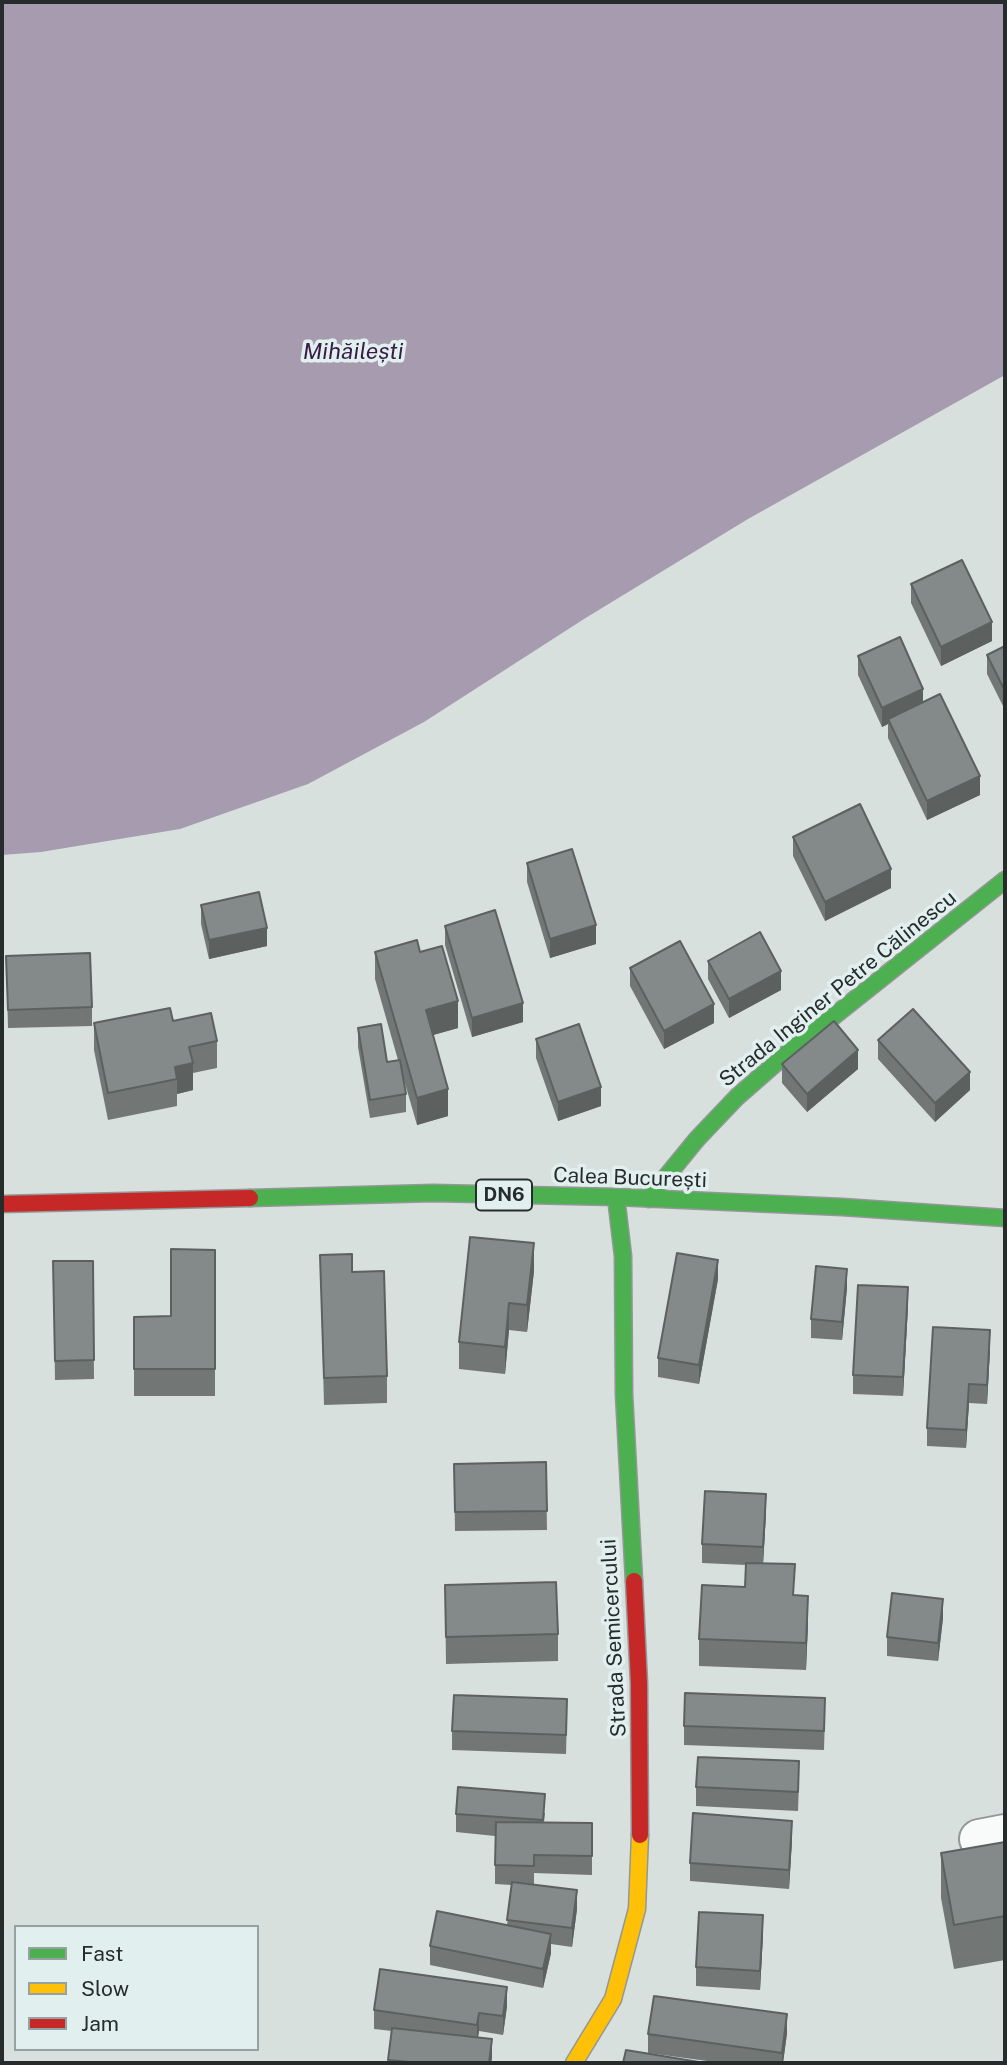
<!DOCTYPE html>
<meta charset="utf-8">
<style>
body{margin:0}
#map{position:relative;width:1007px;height:2065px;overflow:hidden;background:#d8e0de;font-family:"Public Sans",sans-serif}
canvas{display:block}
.frame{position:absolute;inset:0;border:4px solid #262c2b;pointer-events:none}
.legend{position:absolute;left:14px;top:1925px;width:245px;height:126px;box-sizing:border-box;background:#e1f0ef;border:2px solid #96a2a1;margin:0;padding:9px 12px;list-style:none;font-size:21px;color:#262c2b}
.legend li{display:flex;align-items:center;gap:14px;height:35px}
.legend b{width:35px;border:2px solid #96a2a1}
</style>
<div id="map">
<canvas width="1007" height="2065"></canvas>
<div class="frame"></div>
<ul class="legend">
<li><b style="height:9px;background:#4caf50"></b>Fast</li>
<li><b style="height:9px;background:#ffc107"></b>Slow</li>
<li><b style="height:9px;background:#c62828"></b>Jam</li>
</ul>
</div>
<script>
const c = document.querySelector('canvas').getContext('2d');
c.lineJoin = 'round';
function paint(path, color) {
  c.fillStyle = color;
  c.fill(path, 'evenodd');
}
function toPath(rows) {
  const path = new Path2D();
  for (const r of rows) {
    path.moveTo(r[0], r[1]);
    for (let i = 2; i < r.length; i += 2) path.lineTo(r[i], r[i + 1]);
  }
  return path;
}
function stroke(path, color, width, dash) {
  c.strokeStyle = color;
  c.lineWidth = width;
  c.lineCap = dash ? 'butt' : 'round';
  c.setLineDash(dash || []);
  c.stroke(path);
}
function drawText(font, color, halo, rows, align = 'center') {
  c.font = font + ' "Public Sans",sans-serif';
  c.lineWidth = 7;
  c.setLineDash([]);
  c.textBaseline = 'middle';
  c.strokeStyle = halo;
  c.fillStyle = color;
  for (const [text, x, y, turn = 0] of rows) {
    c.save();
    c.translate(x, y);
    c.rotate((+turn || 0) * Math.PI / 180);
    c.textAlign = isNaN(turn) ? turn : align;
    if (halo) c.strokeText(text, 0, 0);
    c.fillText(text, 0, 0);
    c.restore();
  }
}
paint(toPath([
 [2,2,1005,2,1005,375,748,519,584,619,424,722,308,784,180,829,41,852,2,855]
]), '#a79bb0');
const street = toPath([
 [979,1839,1005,1834]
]);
const fast = toPath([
 [616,1197,623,1256,624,1394,634,1581],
 [250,1198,433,1193,616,1197,842,1207,1005,1218],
 [648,1199,697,1139,737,1097,785,1055,1005,880]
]);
const slow = toPath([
 [574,2063,613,1999,637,1909,640,1835]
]);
const jam = toPath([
 [2,1204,250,1198],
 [634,1581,639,1683,640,1835]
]);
stroke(street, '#929897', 42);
stroke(fast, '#929897', 19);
stroke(slow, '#929897', 19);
stroke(jam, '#929897', 19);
stroke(street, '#f9fafa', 38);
stroke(fast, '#4caf50', 16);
stroke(slow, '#ffc107', 16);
stroke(jam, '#c62828', 16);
paint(toPath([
 [911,584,992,641,941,666,911,603],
 [1005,646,1005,710,987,674,987,655],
 [858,656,923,702,980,795,927,820,888,738,888,724,882,727,858,675],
 [793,837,891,888,825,921,793,856],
 [527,863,596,944,550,958,527,882],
 [201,905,267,946,209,959,201,924],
 [445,926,523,1022,472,1037,445,945],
 [375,952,420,952,458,1028,433,1035,448,1116,417,1125,402,1073,406,1094,406,1112,370,1118,358,1047,358,1028,387,1062,398,1060,375,979],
 [6,956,92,1007,92,1026,8,1028],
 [1005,958,1005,979,1004,978,1004,959],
 [708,961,781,990,729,1018,708,979],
 [630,968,714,1023,664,1049,630,986],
 [173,1021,217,1041,217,1068,193,1073,193,1090,177,1094,177,1106,108,1120,94,1050,94,1023],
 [536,1039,601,1106,558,1121,536,1058],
 [878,1040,970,1090,935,1122,878,1059],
 [782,1064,858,1069,807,1112,782,1083],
 [215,1250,215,1396,134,1396,134,1317,171,1316],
 [320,1255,352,1272,387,1376,387,1403,324,1405],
 [53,1261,93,1261,94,1379,55,1380],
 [534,1271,527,1332,509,1330,505,1374,459,1369,459,1342],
 [718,1279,699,1384,658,1377,658,1358],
 [847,1288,842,1340,811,1338,811,1319],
 [908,1306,903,1396,853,1394,853,1375],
 [990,1349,987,1404,969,1403,966,1448,927,1446,927,1428],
 [546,1462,547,1530,455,1531,454,1464],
 [766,1513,763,1563,794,1595,808,1623,806,1670,699,1666,699,1639,745,1587,746,1565,702,1563,702,1544],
 [445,1585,558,1634,558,1661,446,1664],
 [943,1618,938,1661,887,1656,887,1637],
 [567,1717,566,1754,452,1750,452,1731],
 [825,1717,824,1750,684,1745,684,1726],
 [799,1780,798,1811,696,1806,696,1787],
 [545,1813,544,1822,592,1823,592,1875,534,1873,534,1885,577,1909,572,1947,551,1944,551,1953,543,1988,430,1965,430,1946,507,1925,512,1885,495,1884,495,1836,456,1832,456,1814],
 [792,1840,789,1889,690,1881,690,1863],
 [1005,1842,1005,1960,954,1969,941,1898,941,1853],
 [763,1934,760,1990,696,1986,696,1967],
 [507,2006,503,2035,479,2031,478,2038,492,2058,491,2063,388,2063,392,2031,374,2029,374,2010],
 [787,2033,783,2063,722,2063,648,2053,648,2034]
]), '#727776');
paint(toPath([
 [992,622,992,641,941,666,941,647],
 [923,689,923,708,888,719,888,724,882,727,882,708],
 [980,776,980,795,927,820,927,801],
 [891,869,891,888,825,921,825,902],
 [596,925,596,944,550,958,550,939],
 [267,928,267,946,209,959,209,940],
 [781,971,781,990,729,1018,729,999],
 [458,1001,458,1028,426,1037,426,1010],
 [523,1003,523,1022,472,1037,472,1018],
 [714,1004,714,1023,664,1049,664,1031],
 [858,1050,858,1069,807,1112,807,1094],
 [193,1063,193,1090,177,1094,177,1079,175,1067],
 [970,1072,970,1090,935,1122,935,1103],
 [601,1087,601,1106,558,1121,558,1102],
 [448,1089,448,1116,417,1125,417,1098],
 [534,1243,534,1271,527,1332,527,1305],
 [718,1260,718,1279,699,1384,699,1365],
 [847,1269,847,1288,842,1340,842,1322],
 [908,1287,908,1306,903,1396,903,1377],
 [509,1303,509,1330,505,1374,505,1347],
 [990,1330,990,1349,987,1404,987,1385],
 [969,1384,969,1403,966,1448,966,1430],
 [766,1494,766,1513,763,1566,763,1547],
 [808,1596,808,1623,806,1670,806,1643],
 [943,1599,943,1618,938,1661,938,1643],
 [792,1821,792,1840,789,1889,789,1870],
 [577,1890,577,1909,572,1947,572,1928],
 [763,1915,763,1934,760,1990,760,1971],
 [551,1934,551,1953,543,1988,543,1969],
 [507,1987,507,2006,503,2035,503,2016],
 [479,2013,479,2031,477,2043,477,2025],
 [787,2014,787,2033,783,2063,782,2063,782,2053],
 [492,2039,492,2058,491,2063,489,2063]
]), '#5c6160');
const building = toPath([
 [962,560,992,622,941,647,911,584,962,560],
 [900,637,923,689,882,708,858,656,900,637],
 [1005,646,1005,691,987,655,1005,646],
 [940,694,980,776,927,801,888,719,940,694],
 [860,804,891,869,825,902,793,837,860,804],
 [572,849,596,925,550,939,527,863,572,849],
 [259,892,267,928,209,940,201,905,259,892],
 [495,910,523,1003,472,1018,445,926,495,910],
 [760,932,781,971,729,999,708,961,760,932],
 [417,940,420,952,442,946,458,1001,426,1010,448,1089,417,1098,375,952,417,940],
 [680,941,714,1004,664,1031,630,968,680,941],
 [90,953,92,1007,8,1010,6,956,90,953],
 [170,1008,173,1021,211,1013,217,1041,189,1047,193,1063,175,1067,177,1079,108,1093,94,1023,170,1008],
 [913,1009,970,1072,935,1103,878,1040,913,1009],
 [834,1021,858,1050,807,1094,782,1064,834,1021],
 [381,1024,387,1062,400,1060,406,1094,370,1100,358,1028,381,1024],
 [579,1024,601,1087,558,1102,536,1039,579,1024],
 [470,1237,534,1243,527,1305,509,1303,505,1347,459,1342,470,1237],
 [171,1249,215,1250,215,1369,134,1369,134,1317,171,1316,171,1249],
 [677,1253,718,1260,699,1365,658,1358,677,1253],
 [352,1254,352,1272,384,1271,387,1376,324,1378,320,1255,352,1254],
 [53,1261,93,1261,94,1360,55,1361,53,1261],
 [816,1266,847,1269,842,1322,811,1319,816,1266],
 [858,1285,908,1287,903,1377,853,1375,858,1285],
 [933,1327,990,1330,987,1385,969,1384,966,1430,927,1428,933,1327],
 [546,1462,547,1511,455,1512,454,1464,546,1462],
 [705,1491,766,1494,763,1547,702,1544,705,1491],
 [746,1563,795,1564,793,1595,808,1596,806,1643,699,1639,702,1585,745,1587,746,1563],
 [556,1582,558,1634,446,1637,445,1585,556,1582],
 [892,1593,943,1599,938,1643,887,1637,892,1593],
 [685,1693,825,1698,824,1731,684,1726,685,1693],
 [454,1695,567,1699,566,1735,452,1731,454,1695],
 [698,1757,799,1761,798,1792,696,1787,698,1757],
 [458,1787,545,1794,543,1820,456,1814,458,1787],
 [693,1813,792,1821,789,1870,690,1863,693,1813],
 [496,1822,592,1823,592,1856,534,1855,534,1866,495,1865,496,1822],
 [1005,1842,1005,1916,954,1925,941,1853,1005,1842],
 [512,1882,577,1890,572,1928,507,1920,512,1882],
 [437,1911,551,1934,543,1969,430,1946,437,1911],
 [699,1912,763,1915,760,1971,696,1967,699,1912],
 [380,1969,507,1987,503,2016,479,2013,477,2025,374,2010,380,1969],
 [654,1996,787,2014,782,2053,648,2034,654,1996],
 [392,2028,492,2039,489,2063,420,2063,388,2060,392,2028],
 [626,2050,705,2063,623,2063,626,2050]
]);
paint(building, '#848a89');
stroke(building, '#5c6160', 2);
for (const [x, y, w] of [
 [504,1195,56]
]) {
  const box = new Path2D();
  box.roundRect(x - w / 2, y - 15.5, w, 31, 5);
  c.fillStyle = '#e1f0ef';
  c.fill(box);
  stroke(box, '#262c2b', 2);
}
drawText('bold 19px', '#262c2b', null, [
 ["DN6",504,1195]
]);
drawText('21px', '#262c2b', '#e1f0ef', [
 ["Strada Inginer Petre Călinescu",838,989,-39],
 ["Calea București",630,1178,2],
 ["Strada Semicercului",614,1638,-93]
]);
drawText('italic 23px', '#381b46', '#e1f0ef', [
 ["Mihăilești",353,352]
]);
</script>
